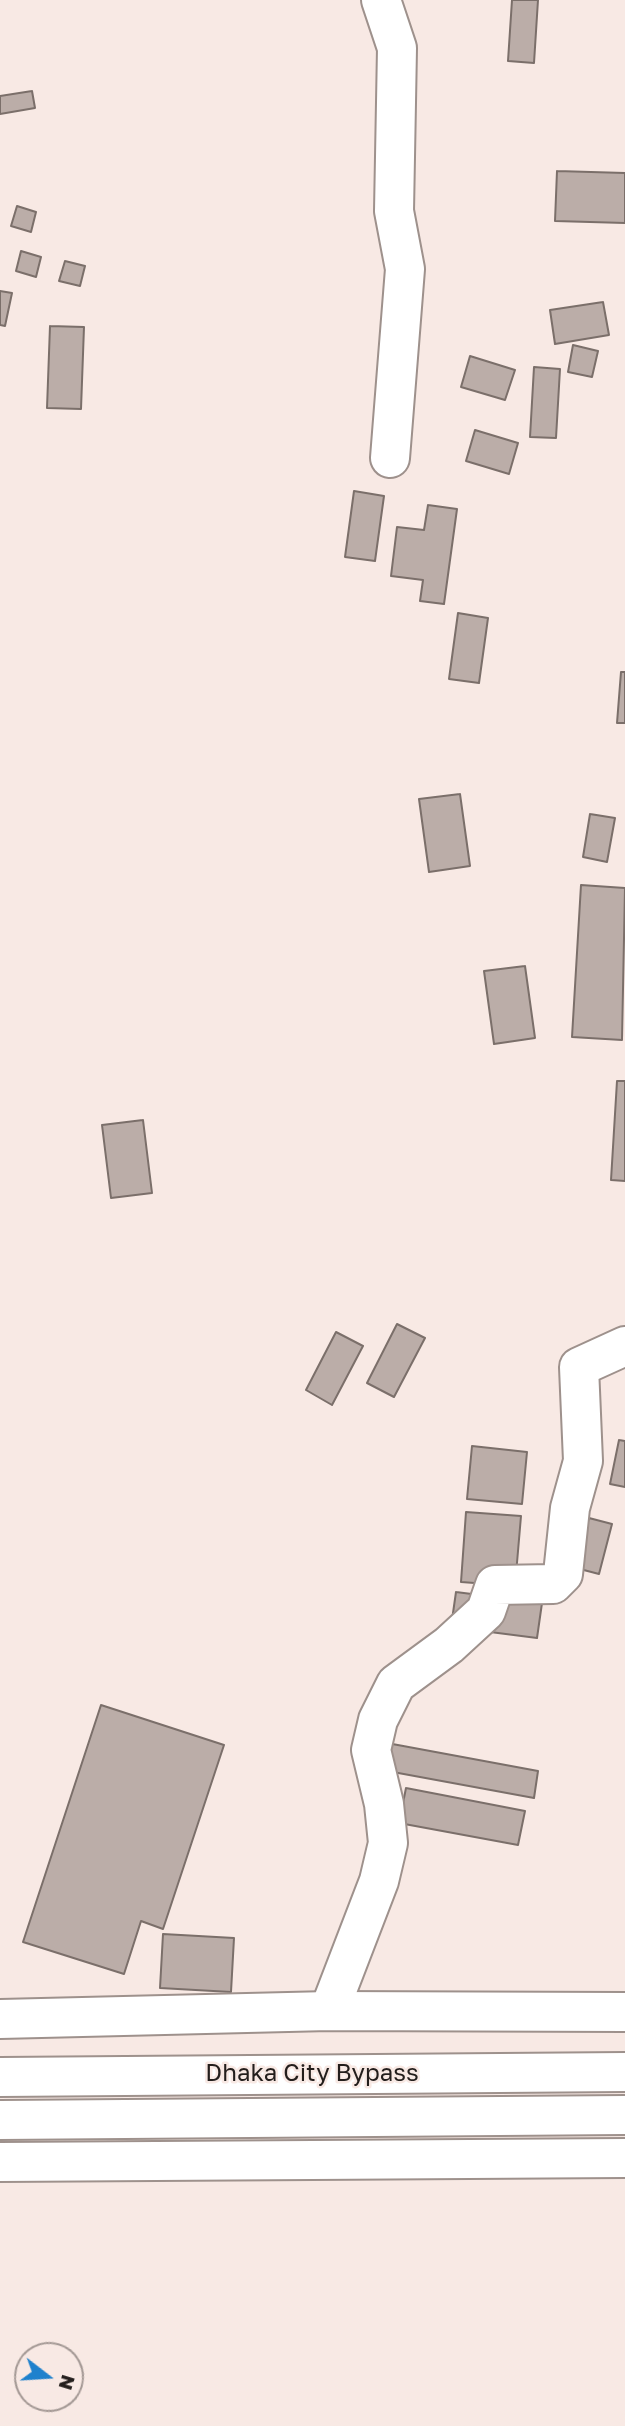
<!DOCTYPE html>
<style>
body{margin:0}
#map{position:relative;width:625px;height:2426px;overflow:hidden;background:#f8e9e4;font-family:"Golos Text",sans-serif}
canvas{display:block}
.north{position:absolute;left:14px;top:2342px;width:70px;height:70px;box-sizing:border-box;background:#f8e9e4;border:2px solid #a39894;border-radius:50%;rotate:107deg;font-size:19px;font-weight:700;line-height:28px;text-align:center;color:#231e1c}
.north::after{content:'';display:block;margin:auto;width:24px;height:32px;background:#1e81cd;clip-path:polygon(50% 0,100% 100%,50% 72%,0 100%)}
</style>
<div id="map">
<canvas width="625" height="2426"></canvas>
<div class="north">N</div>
</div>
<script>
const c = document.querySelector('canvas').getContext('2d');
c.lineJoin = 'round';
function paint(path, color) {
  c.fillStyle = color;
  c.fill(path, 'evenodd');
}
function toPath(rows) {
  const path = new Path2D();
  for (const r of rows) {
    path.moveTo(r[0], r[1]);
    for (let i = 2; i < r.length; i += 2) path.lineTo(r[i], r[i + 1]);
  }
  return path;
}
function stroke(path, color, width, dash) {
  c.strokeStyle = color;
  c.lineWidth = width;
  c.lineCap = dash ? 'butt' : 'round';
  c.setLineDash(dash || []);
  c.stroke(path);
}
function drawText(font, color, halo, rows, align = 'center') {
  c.font = font + ' "Golos Text",sans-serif';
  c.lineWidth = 5;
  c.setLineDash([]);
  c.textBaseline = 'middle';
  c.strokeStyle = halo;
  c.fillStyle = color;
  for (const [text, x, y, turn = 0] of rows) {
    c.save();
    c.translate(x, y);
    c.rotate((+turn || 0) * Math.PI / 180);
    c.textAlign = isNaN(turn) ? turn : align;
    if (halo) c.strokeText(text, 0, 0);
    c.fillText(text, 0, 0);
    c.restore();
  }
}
const building = toPath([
 [512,0,538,0,534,63,508,61,512,0],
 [32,91,35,108,0,114,0,96,32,91],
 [557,171,625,173,625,223,555,221,557,171],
 [17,206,36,212,31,232,11,226,17,206],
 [21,251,41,257,36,277,16,271,21,251],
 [65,261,85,266,80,286,59,281,65,261],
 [0,291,12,293,5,326,0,325,0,291],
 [603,302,609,335,555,344,550,310,603,302],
 [50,326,84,327,81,409,47,408,50,326],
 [573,345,598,351,592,377,568,372,573,345],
 [470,356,515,370,505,400,461,387,470,356],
 [534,367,560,369,556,438,530,437,534,367],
 [475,430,518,443,509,474,466,461,475,430],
 [354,491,384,496,375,561,345,557,354,491],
 [428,505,457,509,444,604,420,601,423,580,391,576,397,527,424,530,428,505],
 [458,613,488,618,479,683,449,679,458,613],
 [621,672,625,672,625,723,617,723,621,672],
 [460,794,470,866,429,872,419,799,460,794],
 [590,814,615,818,607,862,583,857,590,814],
 [581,885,625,888,622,1040,572,1037,581,885],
 [525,966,535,1038,494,1044,484,971,525,966],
 [617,1081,625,1081,625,1181,611,1180,617,1081],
 [143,1120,152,1193,111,1198,102,1125,143,1120],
 [397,1324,425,1338,394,1397,367,1383,397,1324],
 [336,1332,363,1346,332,1405,306,1390,336,1332],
 [619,1440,625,1441,625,1487,610,1484,619,1440],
 [472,1446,527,1452,522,1504,467,1499,472,1446],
 [466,1512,521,1516,515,1586,461,1582,466,1512],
 [589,1518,612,1524,599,1574,576,1568,589,1518],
 [456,1592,542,1603,537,1638,451,1627,456,1592],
 [101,1705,224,1745,163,1929,141,1921,124,1974,23,1942,101,1705],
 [387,1743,538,1771,534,1798,382,1770,387,1743],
 [406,1788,525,1811,518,1845,399,1823,406,1788],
 [163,1934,234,1938,231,1992,160,1988,163,1934]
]);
paint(building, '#bbada8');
stroke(building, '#7b6f6a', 2);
const street = toPath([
 [381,0,397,48,394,211,405,269,390,458],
 [329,2011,379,1881,388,1843,384,1804,371,1750,378,1720,396,1684,449,1645,486,1611,495,1585,553,1584,563,1574,570,1508,583,1461,579,1367,625,1346]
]);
const secondary = toPath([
 [0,2019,329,2011,625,2012],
 [0,2162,625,2158]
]);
const highway = toPath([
 [0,2077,625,2072],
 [0,2120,625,2115]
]);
stroke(street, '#9e918c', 42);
stroke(secondary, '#9e918c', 42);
stroke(highway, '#9e918c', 42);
stroke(street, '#fff', 38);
stroke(secondary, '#fff', 38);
stroke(highway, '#fff', 38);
drawText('24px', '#231e1c', '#f8e9e4', [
 ["Dhaka City Bypass",312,2073]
]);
</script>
